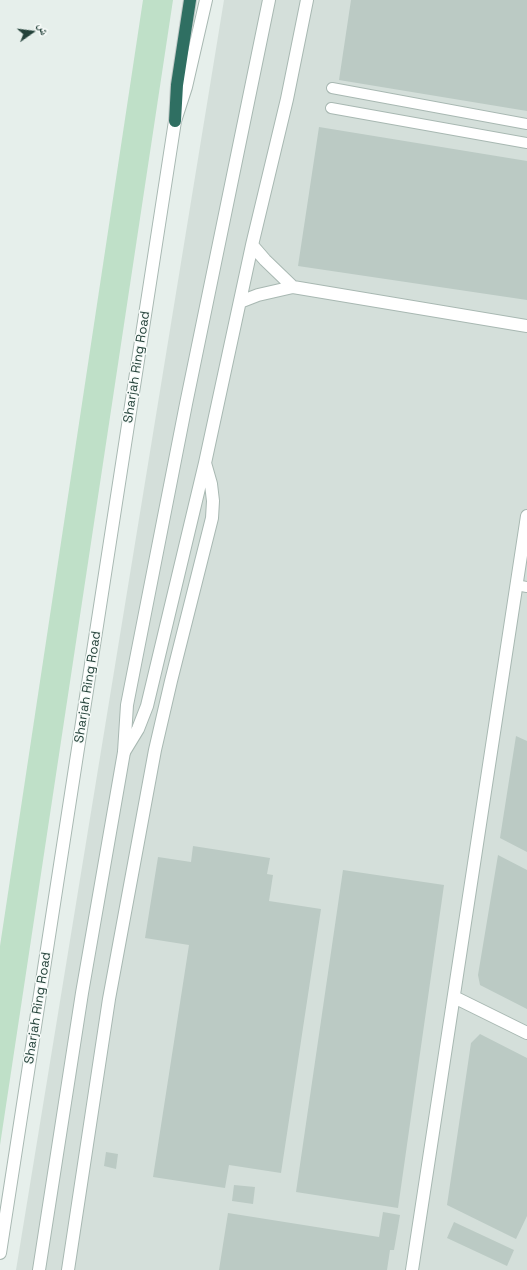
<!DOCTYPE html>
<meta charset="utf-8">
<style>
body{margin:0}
#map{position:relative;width:527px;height:1270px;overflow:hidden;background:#e6efeb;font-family:"Space Grotesk","Noto Naskh Arabic",sans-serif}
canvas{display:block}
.north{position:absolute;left:12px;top:12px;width:40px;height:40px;-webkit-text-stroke:3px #f7fbf9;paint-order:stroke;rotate:76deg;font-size:11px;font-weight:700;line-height:16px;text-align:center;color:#24423a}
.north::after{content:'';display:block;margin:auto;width:14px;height:18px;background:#24423a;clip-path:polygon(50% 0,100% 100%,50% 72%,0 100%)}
</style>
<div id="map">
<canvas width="527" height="1270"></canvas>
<div class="north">ش</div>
</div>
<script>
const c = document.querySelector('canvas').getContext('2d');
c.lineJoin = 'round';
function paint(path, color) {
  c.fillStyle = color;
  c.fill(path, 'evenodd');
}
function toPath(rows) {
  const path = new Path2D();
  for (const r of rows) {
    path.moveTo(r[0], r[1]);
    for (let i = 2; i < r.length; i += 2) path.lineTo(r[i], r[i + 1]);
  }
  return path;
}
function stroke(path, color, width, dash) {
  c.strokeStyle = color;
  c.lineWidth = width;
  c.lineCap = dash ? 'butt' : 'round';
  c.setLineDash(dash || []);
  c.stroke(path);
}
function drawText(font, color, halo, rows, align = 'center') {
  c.font = font + ' "Space Grotesk",sans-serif';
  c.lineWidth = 3;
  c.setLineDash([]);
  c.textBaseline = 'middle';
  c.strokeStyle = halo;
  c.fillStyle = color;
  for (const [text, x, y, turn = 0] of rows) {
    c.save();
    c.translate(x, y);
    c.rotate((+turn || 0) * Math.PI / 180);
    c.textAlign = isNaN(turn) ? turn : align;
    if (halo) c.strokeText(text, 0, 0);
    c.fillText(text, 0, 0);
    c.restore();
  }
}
paint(toPath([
 [224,0,527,0,527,1270,16,1270]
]), '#d4dfda');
paint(toPath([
 [143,0,173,0,0,1145,0,946]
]), '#bfe0c8');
paint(toPath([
 [351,0,527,0,527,111,339,80],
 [319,127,527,161,527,300,298,266],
 [516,736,527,741,527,852,500,838],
 [193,846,270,858,267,874,273,875,269,901,321,909,281,1173,229,1165,225,1188,153,1177,189,945,145,938,158,857,191,862],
 [498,855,527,870,527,1009,480,985,478,975],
 [343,870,444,885,398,1208,296,1192],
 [480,1034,527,1058,527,1216,516,1239,447,1205,471,1043],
 [106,1152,118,1154,116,1169,104,1166],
 [234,1185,255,1187,253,1204,232,1201],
 [383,1212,400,1215,394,1250,390,1250,387,1270,219,1270,228,1213,379,1237],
 [454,1222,514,1250,507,1266,447,1238]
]), '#bbcac4');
const service = toPath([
 [332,88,527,124],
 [331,108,527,143],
 [516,585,527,587]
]);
const minor = toPath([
 [252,245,265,260,293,287],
 [240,302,258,295,293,287,527,326],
 [124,752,138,729,147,706,205,463,252,245,287,99,307,0],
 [454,997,527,1033],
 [68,1270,109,999,155,750,171,681,212,518,213,501,211,484,205,463],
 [412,1270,527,516]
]);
const tertiary = toPath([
 [0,1253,175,121,186,87,206,0],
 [39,1270,82,993,124,752,127,705,186,404,269,0]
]);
const motorway = toPath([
 [175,121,177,85,190,0]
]);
stroke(service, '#a8b8b2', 12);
stroke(minor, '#a8b8b2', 14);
stroke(tertiary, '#a8b8b2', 14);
stroke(motorway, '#c2cac8', 14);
stroke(service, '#fff', 10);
stroke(minor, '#fff', 12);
stroke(tertiary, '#fff', 12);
stroke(motorway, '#2f6f62', 12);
drawText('13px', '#24423a', '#f7fbf9', [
 ["Sharjah Ring Road",137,367,-81],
 ["Sharjah Ring Road",88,687,-81],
 ["Sharjah Ring Road",38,1008,-81]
]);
</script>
